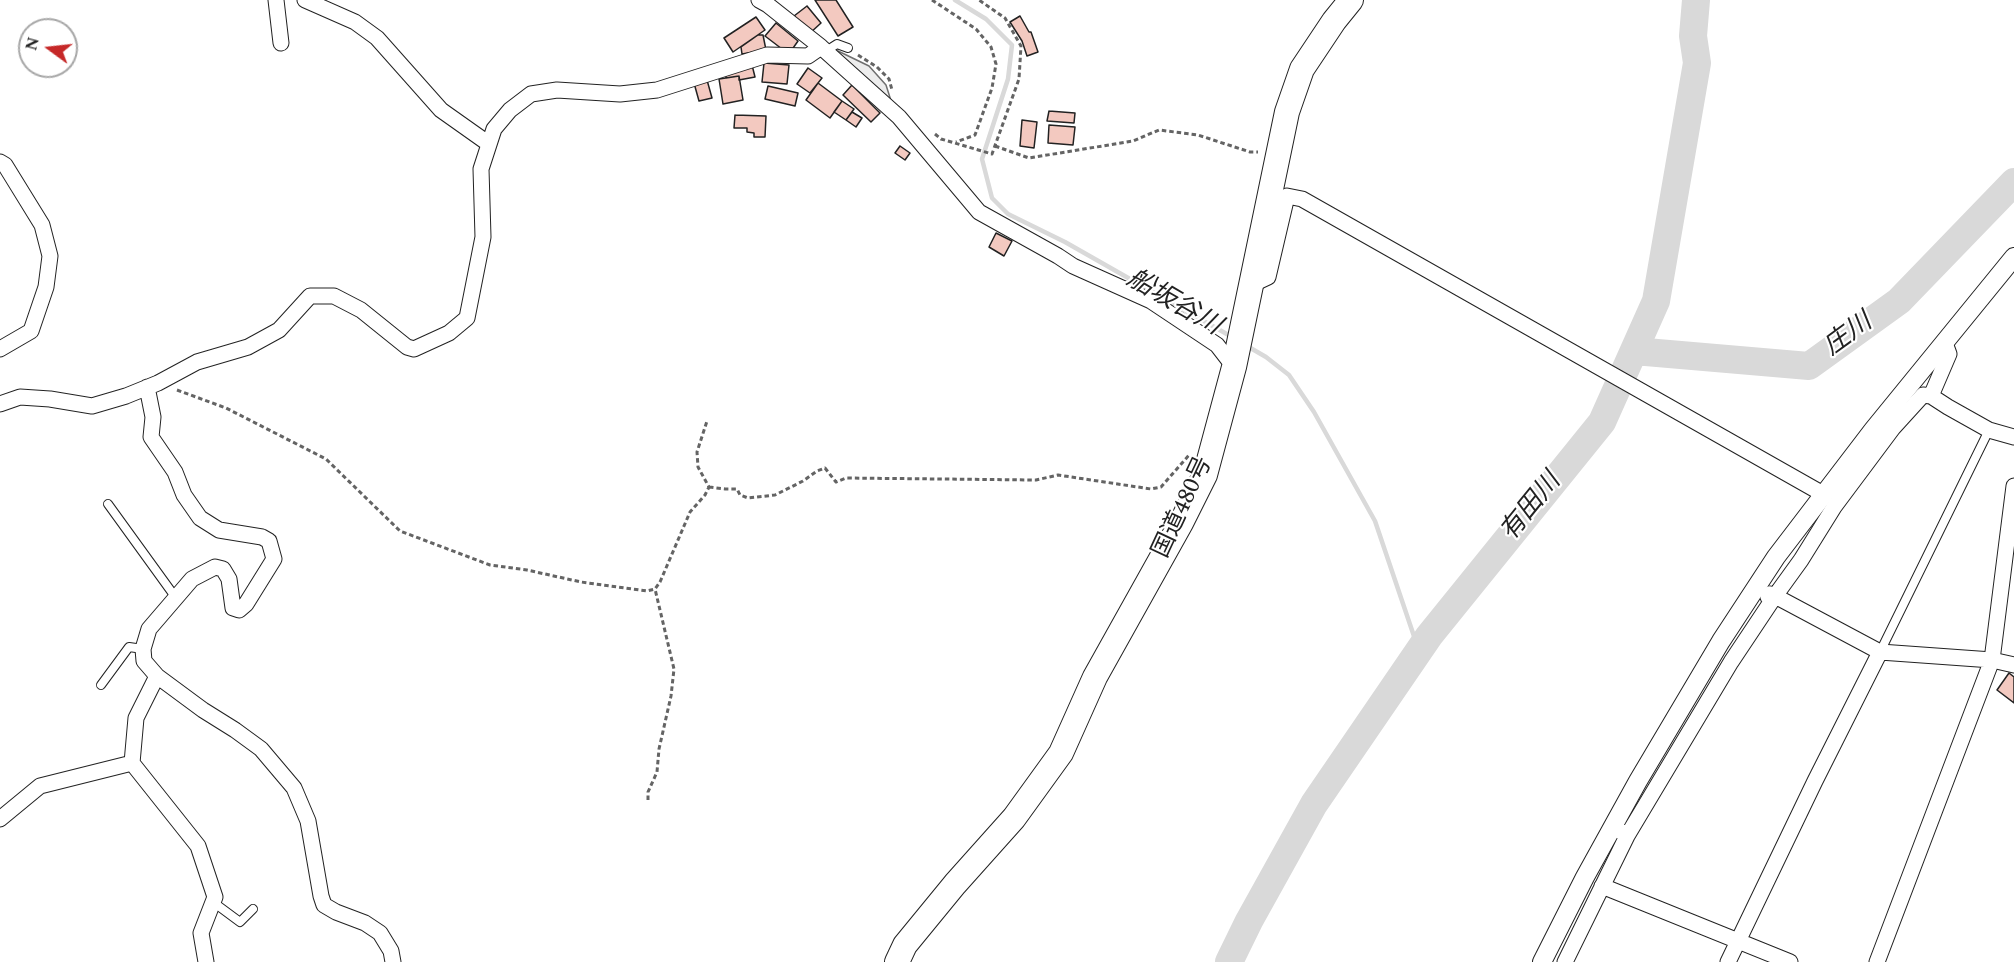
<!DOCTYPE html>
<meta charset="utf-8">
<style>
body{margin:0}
#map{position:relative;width:2014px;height:962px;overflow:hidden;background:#fff;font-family:Spectral,serif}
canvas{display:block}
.north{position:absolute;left:18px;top:18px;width:60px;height:60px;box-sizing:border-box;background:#fff;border:2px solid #a7a7a7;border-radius:50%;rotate:285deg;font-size:16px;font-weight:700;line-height:24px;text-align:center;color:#222}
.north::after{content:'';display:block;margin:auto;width:21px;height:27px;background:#c62828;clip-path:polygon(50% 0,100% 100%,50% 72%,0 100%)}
</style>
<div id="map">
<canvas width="2014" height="962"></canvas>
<div class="north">N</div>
</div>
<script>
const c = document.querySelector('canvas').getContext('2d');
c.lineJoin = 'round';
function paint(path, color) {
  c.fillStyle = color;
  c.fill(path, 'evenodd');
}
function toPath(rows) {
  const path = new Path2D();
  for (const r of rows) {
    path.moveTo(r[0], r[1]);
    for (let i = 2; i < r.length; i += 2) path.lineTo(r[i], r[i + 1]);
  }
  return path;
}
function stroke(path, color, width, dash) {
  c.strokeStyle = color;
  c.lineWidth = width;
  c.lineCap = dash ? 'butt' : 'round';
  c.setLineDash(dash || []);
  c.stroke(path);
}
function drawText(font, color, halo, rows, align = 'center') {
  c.font = font + ' Spectral,"Noto Sans JP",serif';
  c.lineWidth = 4.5;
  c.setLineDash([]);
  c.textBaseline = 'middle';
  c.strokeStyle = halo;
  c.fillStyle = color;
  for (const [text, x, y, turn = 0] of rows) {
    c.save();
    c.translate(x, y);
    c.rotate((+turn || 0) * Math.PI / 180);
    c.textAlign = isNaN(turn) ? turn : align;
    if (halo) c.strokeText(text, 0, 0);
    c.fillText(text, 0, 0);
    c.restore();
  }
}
const parking = toPath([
 [838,51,869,66,886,85,893,107,833,53,838,51]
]);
paint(parking, '#ededed');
stroke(parking, '#6f6f6f', 1.5);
stroke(toPath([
 [955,0,986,19,1012,45,1008,79,982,159,992,198,1008,214,1065,242,1232,337],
 [1247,346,1266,357,1289,375,1314,412,1375,521,1419,651]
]), '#d9d9d9', 4.5);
stroke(toPath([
 [1634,351,1809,366,1899,301,2014,182],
 [1229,962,1249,921,1314,804,1429,636,1602,422,1656,301,1697,63,1693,36,1696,0]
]), '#d9d9d9', 28);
const building = toPath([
 [815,0,836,0,853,27,838,36,815,0],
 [807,6,821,23,809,34,794,16,807,6],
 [1020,16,1029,32,1031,32,1038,52,1027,56,1022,41,1010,22,1020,16],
 [756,17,765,30,733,52,724,38,756,17],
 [776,23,798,41,791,51,782,49,765,36,776,23],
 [758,35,763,35,766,50,742,54,741,47,758,35],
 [764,63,789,65,787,84,762,82,764,63],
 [752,65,755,77,739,80,739,76,726,78,725,70,752,65],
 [808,68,822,78,810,93,797,84,808,68],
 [739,76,743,100,723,104,719,79,739,76],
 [707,80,712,98,699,101,694,83,707,80],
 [818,83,842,101,830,118,806,100,818,83],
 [852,85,880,113,871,122,843,95,852,85],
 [768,86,798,93,795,106,765,99,768,86],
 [842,101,854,109,846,120,834,112,842,101],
 [1049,111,1075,113,1074,123,1047,121,1049,111],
 [852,112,862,118,856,127,846,120,852,112],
 [735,115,766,116,765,137,754,137,754,133,747,132,747,128,734,128,735,115],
 [1022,120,1037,122,1034,148,1020,146,1022,120],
 [1049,125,1075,127,1073,145,1048,143,1049,125],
 [900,146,910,153,905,160,895,153,900,146],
 [996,233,1012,241,1004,256,989,247,996,233],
 [2009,673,2014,677,2014,703,1997,690,2009,673]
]);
paint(building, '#f3c9c0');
stroke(building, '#222', 1.5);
const service = toPath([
 [826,51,837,44,848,48],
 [108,504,176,598],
 [1880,652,1989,430],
 [101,685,129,647,143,649],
 [213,902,240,922,253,909]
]);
const minor = toPath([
 [276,0,281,43],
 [305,0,355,22,377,38,441,110,489,144],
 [759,0,768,5,821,47,899,117,979,212,1058,256,1073,266,1151,301,1217,345,1234,367],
 [0,162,5,165,42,225,50,256,46,287,31,331,0,349],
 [1251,285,1268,277,1287,196,1302,199,1823,494],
 [1945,343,1949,354,1931,396,1948,407,1989,430,2014,437],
 [147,387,153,417,151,437,175,472,184,495,200,518,219,530,262,537,269,541,274,559,246,604,239,610,233,608,229,579,223,569,215,567,192,579,149,629,143,649,144,661,157,676,203,710,235,730,261,749,294,788,308,821,321,896,324,905,336,912,365,923,380,933,391,951,393,962],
 [0,404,20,397,50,399,92,406,126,396,158,383,197,362,248,347,279,330,310,296,334,296,361,310,407,347,414,349,449,333,467,318,483,237,481,169,494,129,510,110,531,94,557,90,620,94,657,90,767,55,808,56,821,47],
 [1768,597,1770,594,1775,596,1801,560,1834,507,1893,428,1923,395,1931,396],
 [157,676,136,718,132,763,198,846,215,897,201,933,206,962],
 [0,819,40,786,132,763],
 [1627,836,1731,662,1775,596,1880,652,1992,660,2014,665],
 [1602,886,1790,962],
 [1565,962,1627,836,1620,831],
 [1728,962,1815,781,1880,652],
 [1877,962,1992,660,2014,486]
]);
const tertiary = toPath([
 [1542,962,1585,877,1638,781,1721,641,1776,557,1873,430,2014,257]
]);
const trunk = toPath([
 [897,962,905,945,955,884,1014,818,1061,753,1095,677,1181,523,1205,475,1234,367,1287,112,1302,69,1334,21,1351,0]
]);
stroke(service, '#222', 10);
stroke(minor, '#222', 17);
stroke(tertiary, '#222', 20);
stroke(trunk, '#222', 26);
stroke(toPath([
 [932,0,976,29,991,47,996,64,992,88,975,135,956,142],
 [858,55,877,67,889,79,892,90],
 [935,134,941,139,992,154,1019,79,1021,46,1005,18,979,0],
 [995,146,1029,158,1133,141,1159,130,1198,135,1250,152,1258,152],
 [177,390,226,408,326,459,400,531,490,565,527,570,581,582,647,591,655,589,660,582,690,512,705,495,709,487,698,467,697,452,707,421],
 [709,487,725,489,737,489,740,495,748,498,775,495,803,481,817,471,825,468,836,482,846,478,1036,480,1058,475,1151,489,1161,487,1190,454],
 [648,800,648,792,657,772,659,749,671,696,674,669,655,589]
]), '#646464', 3, [4.5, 3]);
stroke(service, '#fff', 8);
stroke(minor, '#fff', 15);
stroke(tertiary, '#fff', 18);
stroke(trunk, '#fff', 24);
drawText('24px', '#222', '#fff', [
 ["国道480号",1184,508,-65]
]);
drawText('italic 26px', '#222', '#fff', [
 ["船坂谷川",1173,304,30],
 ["庄川",1849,336,-36],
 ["有田川",1532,508,-51]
]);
</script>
